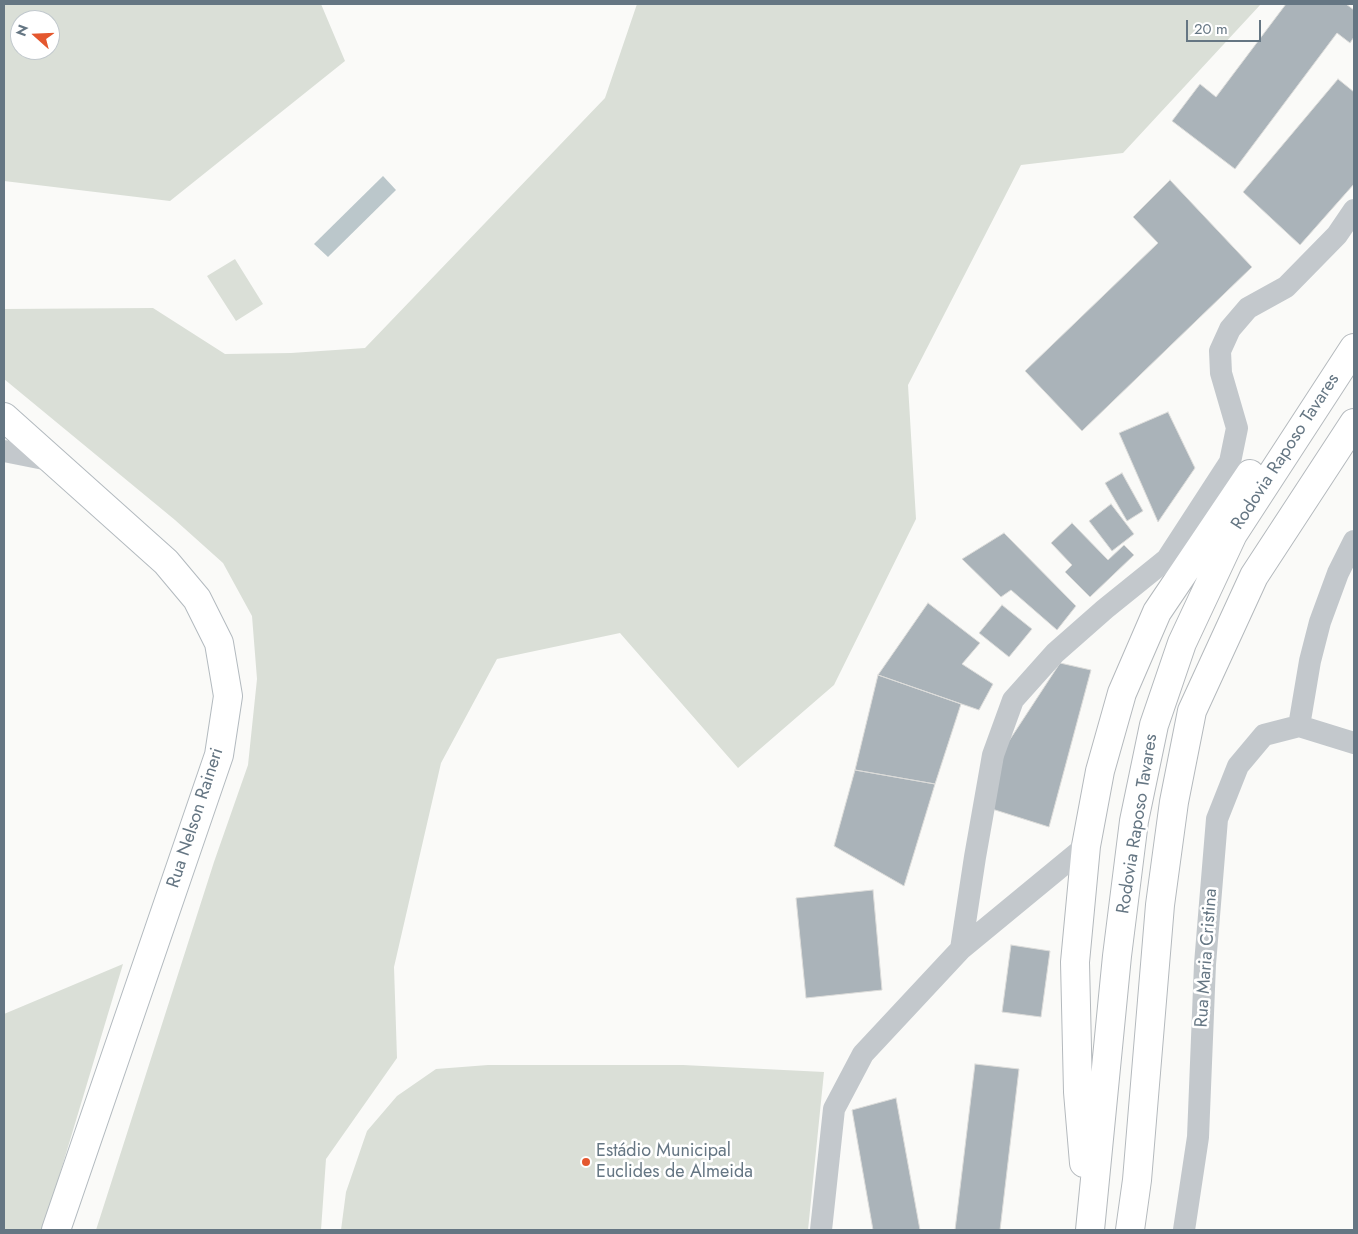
<!DOCTYPE html>
<meta charset="utf-8">
<style>
body{margin:0}
#map{position:relative;width:1358px;height:1234px;overflow:hidden;background:#fafaf8;font-family:Jost,sans-serif}
canvas{display:block}
.frame{position:absolute;inset:0;border:5px solid #657683;pointer-events:none}
.north{position:absolute;left:10px;top:10px;width:50px;height:50px;box-sizing:border-box;background:#fff;border:1px solid #c1c8cd;border-radius:50%;rotate:290deg;font-size:14px;font-weight:700;line-height:20px;text-align:center;color:#657683}
.north::after{content:'';display:block;margin:auto;width:18px;height:22px;background:#e4572e;clip-path:polygon(50% 0,100% 100%,50% 72%,0 100%)}
.scale{position:absolute;left:1186px;top:20px;width:75px;height:22px;box-sizing:border-box;border:2px solid #657683;border-top:0;padding-left:6px;font-size:15px;line-height:18px;white-space:nowrap;color:#657683;-webkit-text-stroke:4px #fff;paint-order:stroke}
</style>
<div id="map">
<canvas width="1358" height="1234"></canvas>
<div class="frame"></div>
<div class="north">N</div>
<div class="scale">20 m</div>
</div>
<script>
const c = document.querySelector('canvas').getContext('2d');
c.lineJoin = 'round';
function paint(path, color) {
  c.fillStyle = color;
  c.fill(path, 'evenodd');
}
function toPath(rows) {
  const path = new Path2D();
  for (const r of rows) {
    path.moveTo(r[0], r[1]);
    for (let i = 2; i < r.length; i += 2) path.lineTo(r[i], r[i + 1]);
  }
  return path;
}
function stroke(path, color, width, dash) {
  c.strokeStyle = color;
  c.lineWidth = width;
  c.lineCap = dash ? 'butt' : 'round';
  c.setLineDash(dash || []);
  c.stroke(path);
}
function drawText(font, color, halo, rows, align = 'center') {
  c.font = font + ' Jost,sans-serif';
  c.lineWidth = 5;
  c.setLineDash([]);
  c.textBaseline = 'middle';
  c.strokeStyle = halo;
  c.fillStyle = color;
  for (const [text, x, y, turn = 0] of rows) {
    c.save();
    c.translate(x, y);
    c.rotate((+turn || 0) * Math.PI / 180);
    c.textAlign = isNaN(turn) ? turn : align;
    if (halo) c.strokeText(text, 0, 0);
    c.fillText(text, 0, 0);
    c.restore();
  }
}
paint(toPath([
 [4,4,321,4,345,61,170,201,4,181],
 [20,20,50,20,50,50,20,50],
 [637,4,1261,4,1123,153,1021,165,908,385,916,519,834,685,738,768,620,633,497,659,441,763,394,967,397,1058,326,1159,321,1230,96,1230,214,862,248,765,257,679,252,616,223,563,175,520,4,379,4,309,153,308,225,354,291,353,365,348,605,98],
 [235,259,263,304,236,321,207,276],
 [123,964,43,1230,4,1230,4,1014],
 [488,1065,683,1065,824,1072,808,1230,341,1230,346,1192,367,1131,397,1096,436,1069]
]), '#dadfd7');
paint(toPath([
 [383,176,396,190,328,257,314,244]
]), '#bbc7cb');
const building = toPath([
 [1286,4,1346,4,1354,10,1354,37,1350,43,1337,33,1235,169,1172,121,1200,84,1216,97,1286,4],
 [1338,79,1354,92,1354,184,1300,245,1243,192,1338,79],
 [1170,180,1252,267,1082,431,1025,371,1158,243,1133,217,1170,180],
 [1168,412,1195,468,1158,522,1119,433,1168,412],
 [1122,473,1143,511,1127,521,1105,483,1122,473],
 [1111,504,1134,534,1112,551,1089,521,1111,504],
 [1072,523,1108,560,1124,545,1134,555,1090,597,1065,572,1072,565,1051,543,1072,523],
 [1004,533,1076,606,1057,630,1011,590,1001,597,962,559,1004,533],
 [928,603,980,643,962,664,993,684,979,710,878,675,928,603],
 [1002,605,1032,629,1009,657,979,633,1002,605],
 [1060,663,1091,670,1049,827,992,809,1005,747,1060,663],
 [878,675,961,704,935,784,855,770,878,675],
 [855,770,935,784,904,886,834,846,855,770],
 [873,890,882,990,806,998,796,898,873,890],
 [1011,945,1050,951,1041,1017,1002,1012,1011,945],
 [975,1064,1019,1069,1000,1230,955,1230,975,1064],
 [896,1098,920,1230,873,1230,852,1110,896,1098]
]);
paint(building, '#aab3b9');
stroke(building, '#dcdcda', 1);
const secondary = toPath([
 [4,417,166,562,197,599,219,643,228,696,219,755,56,1230]
]);
const highway = toPath([
 [1084,1163,1078,1092,1075,962,1086,846,1100,771,1122,693,1157,612,1250,474],
 [1090,1230,1117,956,1134,821,1154,725,1182,643,1233,534,1354,348],
 [1130,1230,1137,1180,1160,905,1174,802,1192,711,1254,576,1354,423]
]);
stroke(secondary, '#b3babf', 30);
stroke(highway, '#b4b9bd', 30);
stroke(toPath([
 [4,451,54,461],
 [1299,726,1310,661,1320,622,1338,573,1354,541],
 [1299,726,1354,743],
 [961,949,1086,846],
 [821,1230,834,1109,863,1054,961,949,975,857,993,755,1013,700,1055,653,1105,609,1167,559,1230,462,1237,428,1221,373,1220,351,1230,329,1248,308,1286,287,1337,235,1354,210],
 [1184,1230,1198,1137,1205,964,1217,819,1238,766,1264,735,1299,726]
]), '#c3c8cc', 22);
stroke(secondary, '#fff', 28);
stroke(highway, '#fff', 28);
for (const [x, y, r, color] of [
 [586,1162,5,"#e4572e"]
]) {
  const dot = new Path2D();
  dot.arc(x, y, r, 0, 2 * Math.PI);
  c.fillStyle = color;
  c.fill(dot);
  stroke(dot, '#fff', 2);
}
drawText('18px', '#657683', '#fff', [
 ["Rodovia Raposo Tavares",1286,452,-57],
 ["Rua Nelson Raineri",196,818,-72],
 ["Rodovia Raposo Tavares",1138,824,-81],
 ["Rua Maria Cristina",1207,958,-86]
]);
drawText('18px', '#657683', '#fff', [
 ["Estádio Municipal",596,1152],
 ["Euclides de Almeida",596,1173]
], 'left');
</script>
